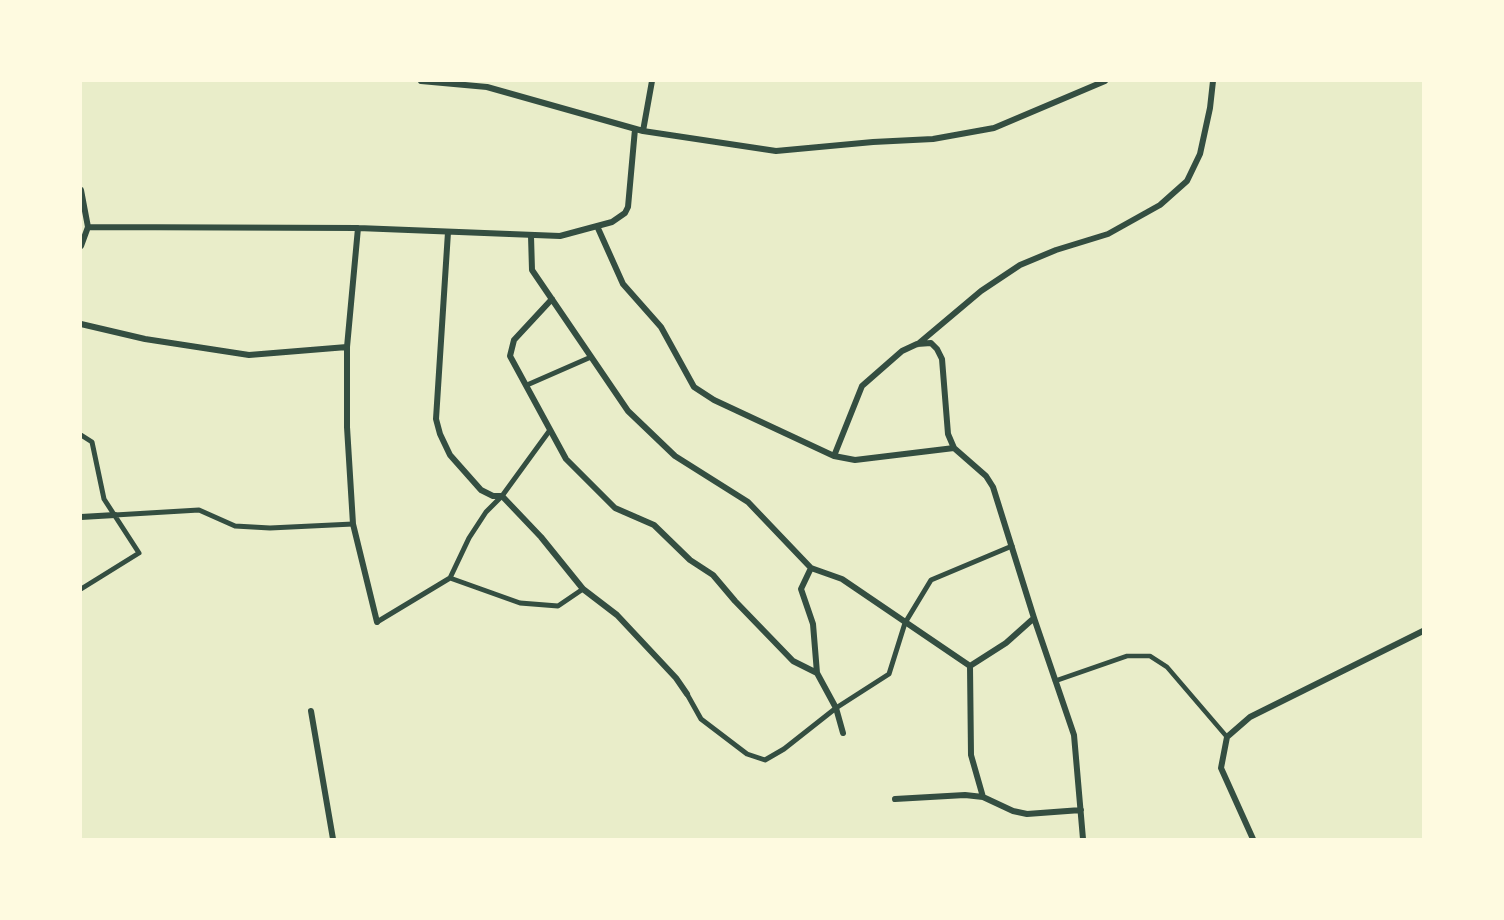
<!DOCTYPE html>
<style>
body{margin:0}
#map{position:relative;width:1504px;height:920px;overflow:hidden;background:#e9edc9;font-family:"Varela Round",sans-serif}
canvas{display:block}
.frame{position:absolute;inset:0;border:82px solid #fefae0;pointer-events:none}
</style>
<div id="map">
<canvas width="1504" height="920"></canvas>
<div class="frame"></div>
</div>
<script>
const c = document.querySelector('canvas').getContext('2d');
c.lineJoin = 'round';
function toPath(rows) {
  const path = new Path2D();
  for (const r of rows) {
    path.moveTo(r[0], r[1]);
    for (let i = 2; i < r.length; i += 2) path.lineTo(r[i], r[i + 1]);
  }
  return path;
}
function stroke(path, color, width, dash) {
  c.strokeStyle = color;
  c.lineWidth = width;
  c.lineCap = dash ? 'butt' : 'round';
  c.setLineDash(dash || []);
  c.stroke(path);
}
stroke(toPath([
 [1055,681,1127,656,1150,656,1167,667,1227,737]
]), '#344e41', 4.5);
stroke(toPath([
 [527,385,591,357],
 [81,435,92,442,104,499,139,553,81,589],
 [115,515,199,510,235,526,270,528,353,524],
 [450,578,520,603,558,606,583,589],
 [377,622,450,578,469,538,486,512,502,496,550,430],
 [687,694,701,719,747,754,765,760,784,749,836,708,889,674,905,623,931,580,1012,546]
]), '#344e41', 5);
stroke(toPath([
 [421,81,487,87,643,131,776,151,873,142,933,139,994,128,1105,81],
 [643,131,652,81],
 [81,190,88,227,81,246],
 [597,226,623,284,661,327,694,387,714,400,834,456,855,460,954,448],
 [88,227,358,228,560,236,612,222,625,213,628,207,635,129],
 [358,228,347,347,347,427,353,524,377,622],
 [448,232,436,419,440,434,450,455,481,490,493,496,502,496,541,537,583,589,617,615,676,678,687,694],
 [531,236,532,270,628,411,675,456,748,502,811,568,842,579,970,666,1006,643,1034,618],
 [552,299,514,340,510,356,566,459,615,508,654,525,690,560,713,575,735,601,793,661,817,673,836,708,843,733],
 [81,324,145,339,249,355,347,347],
 [918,344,981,291,1020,265,1056,250,1108,234,1160,205,1187,181,1200,154,1210,108,1213,81],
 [834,456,862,386,902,351,917,344,931,343,937,349,942,359,948,434,954,448,986,476,993,487,1034,618,1074,735,1083,839],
 [81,517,115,515],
 [811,568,801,589,813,624,817,673],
 [970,666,971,755,983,797],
 [311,711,333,839],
 [895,799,965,795,983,797,1013,811,1027,814,1081,810],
 [1253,839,1221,768,1227,737,1250,717,1423,631]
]), '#344e41', 6);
</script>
